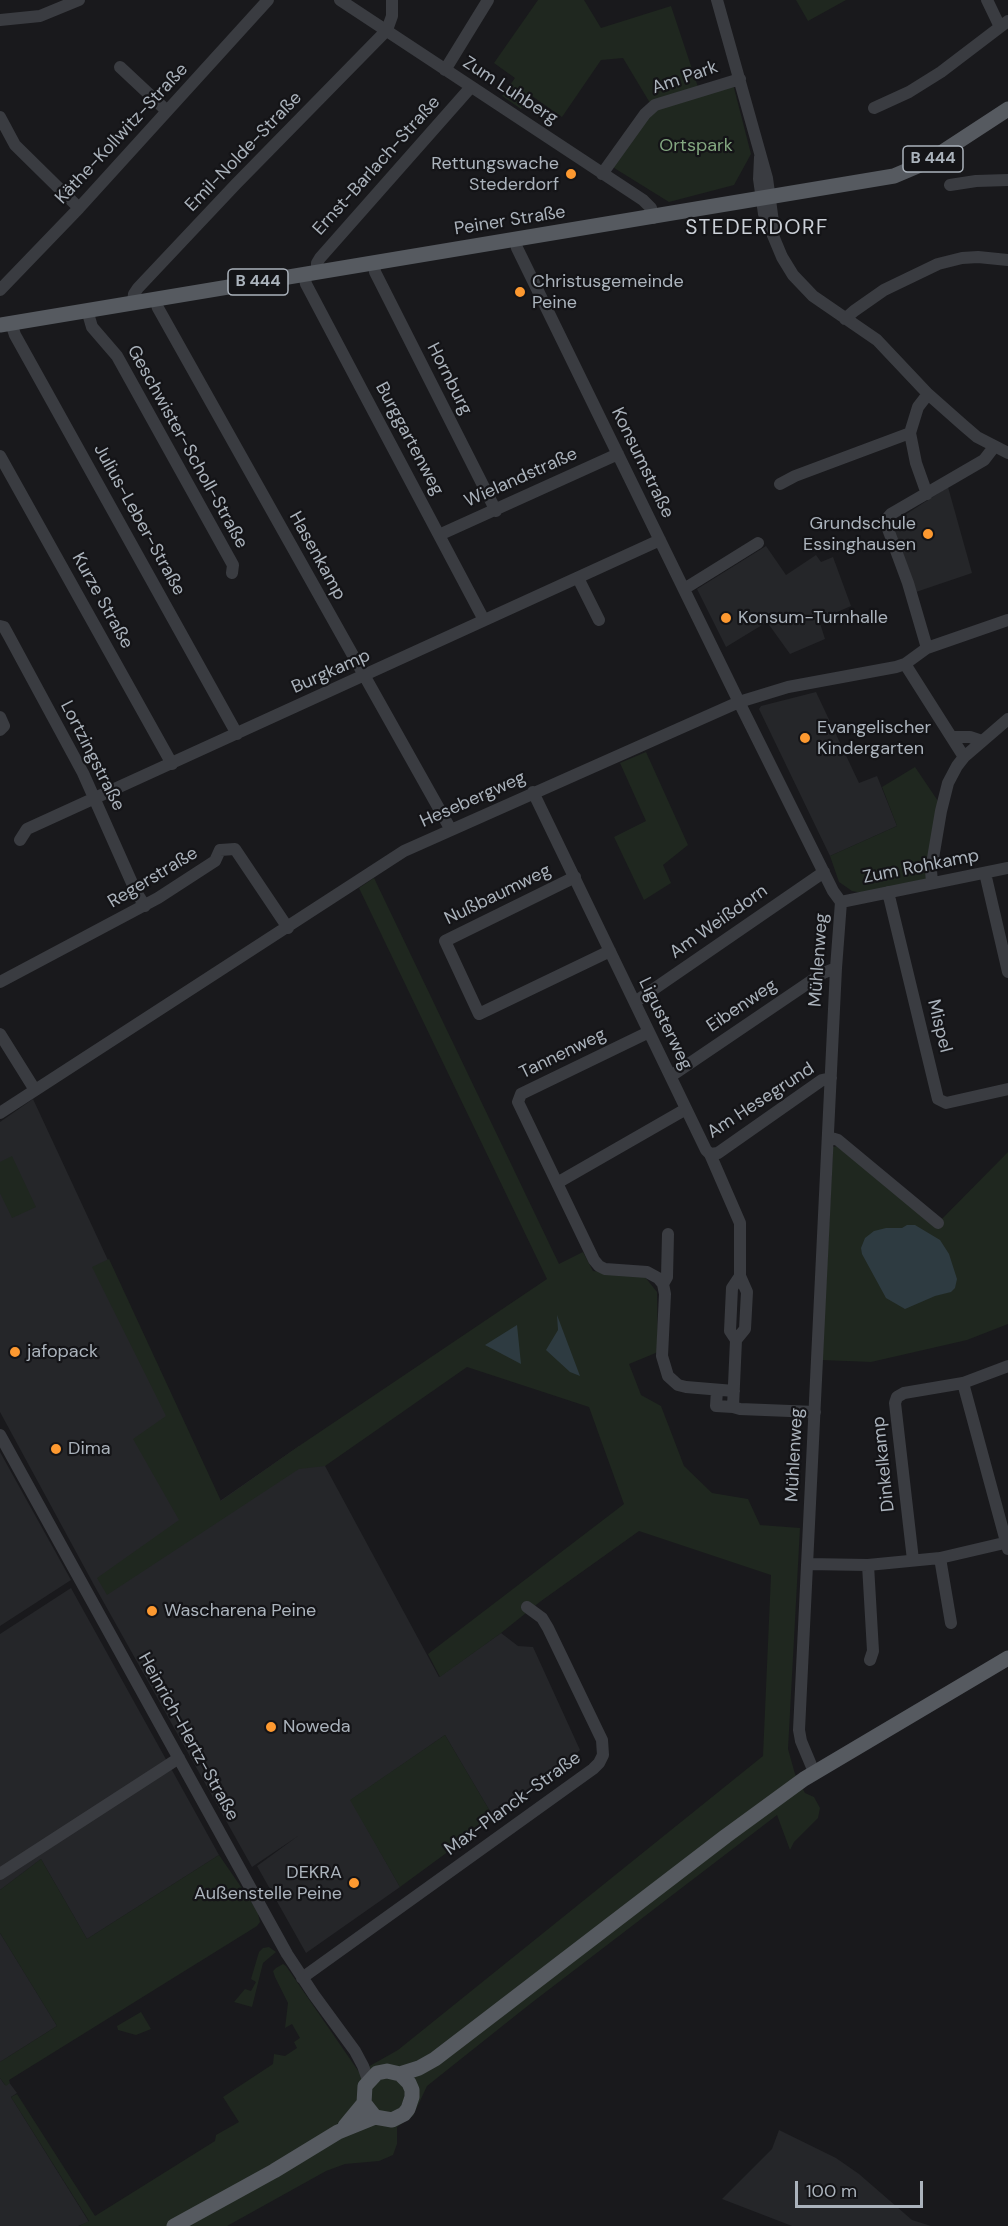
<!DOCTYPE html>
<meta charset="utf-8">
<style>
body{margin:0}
#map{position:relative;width:1008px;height:2226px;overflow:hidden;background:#19191c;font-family:"DM Sans",sans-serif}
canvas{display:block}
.scale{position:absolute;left:795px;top:2181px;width:128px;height:27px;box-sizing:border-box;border:3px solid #abb3bc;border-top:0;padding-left:8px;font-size:18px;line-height:21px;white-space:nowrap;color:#abb3bc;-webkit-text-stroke:4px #141417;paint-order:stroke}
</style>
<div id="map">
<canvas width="1008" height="2226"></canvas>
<div class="scale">100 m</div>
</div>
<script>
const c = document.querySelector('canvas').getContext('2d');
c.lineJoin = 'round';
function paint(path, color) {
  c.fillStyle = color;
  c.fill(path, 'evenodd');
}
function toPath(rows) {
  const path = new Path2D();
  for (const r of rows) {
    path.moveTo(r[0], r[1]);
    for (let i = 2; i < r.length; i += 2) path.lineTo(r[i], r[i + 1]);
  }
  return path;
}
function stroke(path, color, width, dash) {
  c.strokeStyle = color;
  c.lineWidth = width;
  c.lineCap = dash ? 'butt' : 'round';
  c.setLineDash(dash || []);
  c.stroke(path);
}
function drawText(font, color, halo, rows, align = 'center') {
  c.font = font + ' "DM Sans",sans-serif';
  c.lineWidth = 4.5;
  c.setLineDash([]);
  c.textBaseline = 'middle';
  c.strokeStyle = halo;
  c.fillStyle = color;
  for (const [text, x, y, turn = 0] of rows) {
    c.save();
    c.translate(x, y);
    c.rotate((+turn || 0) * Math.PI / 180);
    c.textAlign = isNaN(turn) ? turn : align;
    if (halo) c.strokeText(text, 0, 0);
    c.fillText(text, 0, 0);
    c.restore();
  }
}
paint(toPath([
 [948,487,972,573,916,592,891,524],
 [766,546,786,575,816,555,821,562,833,557,851,606,819,620,825,639,790,654,767,622,726,647,697,589],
 [816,692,859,783,877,776,897,826,830,856,759,709,761,706],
 [33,1099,220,1501,299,1446,325,1466,439,1677,501,1633,518,1646,533,1647,580,1750,543,1784,494,1818,445,1735,351,1800,400,1887,306,1953,257,1866,298,1836,252,1867,94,1585,0,1412,0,1122],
 [0,1452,71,1580,0,1626],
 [71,1588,219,1855,87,1939,41,1859,0,1890,0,1634],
 [0,1933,57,2026,0,2062],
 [0,2078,5,2085,8,2081,17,2093,11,2097,89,2222,78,2226,0,2226],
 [779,2130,836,2158,859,2174,912,2220,931,2226,792,2226,722,2199,772,2149]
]), '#252629');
paint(toPath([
 [538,0,584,0,601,28,671,6,698,87,650,103,623,58,601,60,562,117,532,96,521,109,502,96,515,78,494,63],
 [796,0,846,0,808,21],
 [733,84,751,154,734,185,669,202,611,166,653,110],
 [646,752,688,845,663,865,671,883,644,900,614,837,646,821,620,763],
 [915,767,938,801,926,879,862,893,852,891,839,882,830,856,897,826,882,787],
 [374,878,559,1264,583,1252,593,1271,645,1277,657,1292,658,1352,629,1364,641,1395,661,1406,684,1466,712,1493,748,1499,760,1525,800,1528,788,1749,795,1774,805,1793,814,1797,820,1808,818,1818,794,1842,790,1850,777,1815,530,2004,427,2086,413,2116,397,2127,397,2144,393,2155,379,2161,345,2164,326,2171,227,2226,79,2226,89,2221,11,2097,17,2094,95,2216,215,2141,216,2135,239,2122,223,2097,273,2064,274,2054,285,2056,297,2048,294,2042,300,2038,292,2024,285,2028,288,2003,275,1977,273,1971,276,1968,283,1964,286,1966,359,2072,398,2050,763,1756,771,1575,639,1531,541,1601,501,1633,440,1677,428,1654,624,1504,589,1407,467,1367,325,1466,299,1469,107,1595,97,1578,179,1520,133,1439,166,1416,92,1267,109,1259,221,1501,299,1446,547,1279,359,888],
 [837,1146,936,1225,1008,1152,1008,1324,967,1340,871,1362,822,1360,833,1147],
 [12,1156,36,1207,12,1218,0,1193,0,1162],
 [445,1735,494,1818,400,1887,350,1800],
 [219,1855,257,1910,260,1922,257,1926,9,2080,10,2083,6,2086,0,2078,0,2062,57,2026,0,1933,0,1890,41,1859,87,1939],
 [269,1947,276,1952,263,1963,252,2007,234,2002,245,1989,251,1991,256,1982,251,1979,259,1952,263,1948],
 [141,2012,151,2029,136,2035,118,2030,117,2026]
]), '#1f271f');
paint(toPath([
 [907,1225,915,1225,940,1240,949,1254,957,1279,955,1288,951,1292,935,1296,905,1309,886,1298,862,1254,861,1248,865,1238,874,1231,886,1228,902,1228],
 [557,1315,580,1376,570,1372,546,1350,558,1330],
 [517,1325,521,1364,485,1345]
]), '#2e3b41');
stroke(toPath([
 [340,0,643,200,651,208,653,218],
 [717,0,767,178,774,229],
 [987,0,1000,27],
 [0,20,40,16,79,0],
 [120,67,167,111],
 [445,70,488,0],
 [874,108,909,92,941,72,1008,21],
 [0,117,15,145,79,208],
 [760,157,759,179,764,214,782,257,793,275,813,296,877,340,928,394,963,425,977,437,1008,453],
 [602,174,645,114,655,105,740,79],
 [950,185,976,181,1008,180],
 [515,240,517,248,739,702,833,891,841,902,836,968,799,1730,801,1741,814,1772],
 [374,263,375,272,496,511],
 [317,272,317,263,320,258,471,87],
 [304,274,306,284,362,390,484,620],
 [0,290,79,208,268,0],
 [155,299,158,308,451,830],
 [133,302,134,294,138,288,236,184,387,30,392,16,392,0],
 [87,310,92,327,117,356,233,565,232,573],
 [845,319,854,311,884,290,938,264,962,258,978,257,1008,260],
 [11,323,15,335,237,734],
 [0,456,172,764],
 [780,484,795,476,910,433],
 [927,494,916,463,910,433,918,407,928,394],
 [439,535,618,454],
 [578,578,599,620],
 [684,589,758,543],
 [0,626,4,627,10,638,83,773,136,892,145,906],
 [927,648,908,583,885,521,891,514,984,460,994,447],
 [905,664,964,757],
 [0,717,4,726,0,730],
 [952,737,970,737,982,741],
 [533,792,706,1150,710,1154,740,1223,740,1276,747,1292,745,1329,736,1340,733,1407,740,1409,815,1412],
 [20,840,27,829,660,540],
 [985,873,1008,972],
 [575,877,445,941,479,1014,610,951],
 [932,883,931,870,941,811,948,783,957,766,964,757,1008,719],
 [888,892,938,1099,946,1103,1008,1089],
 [841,902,1008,868],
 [0,982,158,898,215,861,220,850,235,849,288,928],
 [635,1002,824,872],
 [649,1032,521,1094,518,1102,557,1183,686,1109],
 [0,1034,35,1090],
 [671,1076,823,973,836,968],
 [0,1113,404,851,739,702,788,687,896,667,905,664,927,648,1008,620],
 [828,1137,838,1140,938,1223],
 [710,1154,718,1153,822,1080,831,1078],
 [557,1183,594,1260,599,1266,605,1269,647,1272,658,1278,663,1284,665,1294,662,1356,668,1376,678,1385,686,1387,734,1391],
 [663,1284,667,1277,668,1234],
 [736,1340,730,1331,732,1288,740,1276],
 [963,1383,1008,1549],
 [717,1390,716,1406,733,1407],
 [0,1435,287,1954,314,1995,355,2051,363,2066,368,2080],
 [940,1558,951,1623],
 [913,1560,895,1403,897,1397,904,1393,963,1383,1008,1366],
 [807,1564,868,1565,940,1558,1008,1542],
 [868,1565,873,1651,870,1660],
 [0,1874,179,1758],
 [302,1978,593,1769,599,1763,603,1755,602,1740,548,1628,542,1618,527,1607]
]), '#3a3c41', 12);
stroke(toPath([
 [0,325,894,176,927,162,1008,109],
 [400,2074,419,2068,435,2059,726,1836,804,1779,1008,1658],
 [345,2126,364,2103,365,2086,377,2073,387,2071,400,2074,409,2083,412,2090,412,2097,408,2109,404,2114,392,2120,375,2117,364,2103],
 [174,2226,274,2171,338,2132,375,2117]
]), '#565a60', 15);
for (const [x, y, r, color] of [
 [571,174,6,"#fd9930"],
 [520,292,6,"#fd9930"],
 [928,534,6,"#fd9930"],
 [726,618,6,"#fd9930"],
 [805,738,6,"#fd9930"],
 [15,1352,6,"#fd9930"],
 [56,1449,6,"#fd9930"],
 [152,1611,6,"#fd9930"],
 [271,1727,6,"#fd9930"],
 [354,1883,6,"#fd9930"]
]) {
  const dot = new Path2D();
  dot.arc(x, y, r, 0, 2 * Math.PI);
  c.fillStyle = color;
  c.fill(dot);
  stroke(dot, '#141417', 2);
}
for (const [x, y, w] of [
 [933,159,60],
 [258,282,60]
]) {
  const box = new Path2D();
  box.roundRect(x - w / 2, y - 13, w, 26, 4.5);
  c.fillStyle = '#141417';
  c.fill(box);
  stroke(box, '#abb3bc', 1.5);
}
drawText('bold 16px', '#abb3bc', null, [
 ["B 444",933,159],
 ["B 444",258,282]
]);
drawText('18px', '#abb3bc', '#141417', [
 ["Am Park",685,78,-19],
 ["Zum Luhberg",510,91,33],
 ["Käthe-Kollwitz-Straße",122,134,-47],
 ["Emil-Nolde-Straße",244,152,-46],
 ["Ernst-Barlach-Straße",377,166,-48],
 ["Peiner Straße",510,221,-9],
 ["Hornburg",449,379,63],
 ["Burggartenweg",409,439,62],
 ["Geschwister-Scholl-Straße",187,447,61],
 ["Konsumstraße",642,463,64],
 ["Wielandstraße",521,478,-24],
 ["Julius-Leber-Straße",139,520,61],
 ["Hasenkamp",317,556,61],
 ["Kurze Straße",102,601,61],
 ["Burgkamp",331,672,-24],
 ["Lortzingstraße",92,756,63],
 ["Hesebergweg",473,800,-24],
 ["Zum Rohkamp",921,867,-11],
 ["Regerstraße",153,878,-31],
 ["Nußbaumweg",498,895,-26],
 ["Am Weißdorn",719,922,-35],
 ["Mühlenweg",819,960,-86],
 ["Eibenweg",742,1006,-34],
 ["Ligusterweg",665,1024,64],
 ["Mispel",939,1026,76],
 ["Tannenweg",563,1054,-26],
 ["Am Hesegrund",761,1101,-33],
 ["Mühlenweg",795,1455,-87],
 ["Dinkelkamp",884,1464,-96],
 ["Heinrich-Hertz-Straße",188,1737,61],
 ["Max-Planck-Straße",513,1804,-36]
]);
drawText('18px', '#84a881', '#141417', [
 ["Ortspark",696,146]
]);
drawText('18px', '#abb3bc', '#141417', [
 ["Rettungswache",559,164,"right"],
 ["Stederdorf",559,185,"right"],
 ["Christusgemeinde",532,282],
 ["Peine",532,303],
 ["Grundschule",916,524,"right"],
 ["Essinghausen",916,545,"right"],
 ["Konsum-Turnhalle",738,618],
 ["Evangelischer",817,728],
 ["Kindergarten",817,749],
 ["jafopack",27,1352],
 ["Dima",68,1449],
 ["Wascharena Peine",164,1611],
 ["Noweda",283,1727],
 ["DEKRA",342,1873,"right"],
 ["Außenstelle Peine",342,1894,"right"]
], 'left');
c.letterSpacing = '1.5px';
drawText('21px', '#ccd1d8', '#141417', [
 ["STEDERDORF",757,228]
]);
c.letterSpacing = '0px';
</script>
